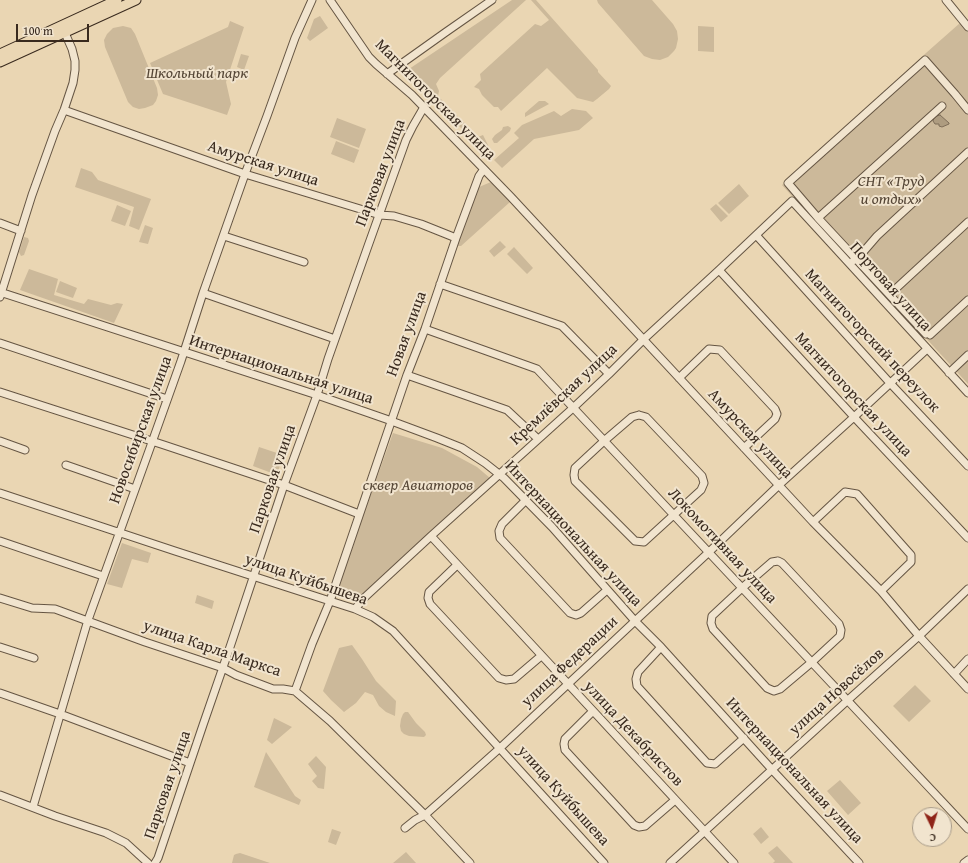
<!DOCTYPE html>
<meta charset="utf-8">
<style>
body{margin:0}
#map{position:relative;width:968px;height:863px;overflow:hidden;background:#ead6b3;font-family:"Gentium Book Plus",serif}
canvas{display:block}
.north{position:absolute;left:912px;top:807px;width:40px;height:40px;box-sizing:border-box;background:#f1e4ce;border:1px solid #a79a88;border-radius:50%;rotate:176deg;font-size:11px;font-weight:700;line-height:16px;text-align:center;color:#392a1e}
.north::after{content:'';display:block;margin:auto;width:14px;height:18px;background:#8f2418;clip-path:polygon(50% 0,100% 100%,50% 72%,0 100%)}
.scale{position:absolute;left:16px;top:24px;width:73px;height:18px;box-sizing:border-box;border:2px solid #392a1e;border-top:0;padding-left:5px;font-size:12px;line-height:14px;white-space:nowrap;color:#392a1e;-webkit-text-stroke:3px #f1e4ce;paint-order:stroke}
</style>
<div id="map">
<canvas width="968" height="863"></canvas>
<div class="north">С</div>
<div class="scale">100 m</div>
</div>
<script>
const c = document.querySelector('canvas').getContext('2d');
c.lineJoin = 'round';
function paint(path, color) {
  c.fillStyle = color;
  c.fill(path, 'evenodd');
}
function toPath(rows) {
  const path = new Path2D();
  for (const r of rows) {
    path.moveTo(r[0], r[1]);
    for (let i = 2; i < r.length; i += 2) path.lineTo(r[i], r[i + 1]);
  }
  return path;
}
function stroke(path, color, width, dash) {
  c.strokeStyle = color;
  c.lineWidth = width;
  c.lineCap = dash ? 'butt' : 'round';
  c.setLineDash(dash || []);
  c.stroke(path);
}
function drawText(font, color, halo, rows, align = 'center') {
  c.font = font + ' "Gentium Book Plus",serif';
  c.lineWidth = 4;
  c.setLineDash([]);
  c.textBaseline = 'middle';
  c.strokeStyle = halo;
  c.fillStyle = color;
  for (const [text, x, y, turn = 0] of rows) {
    c.save();
    c.translate(x, y);
    c.rotate((+turn || 0) * Math.PI / 180);
    c.textAlign = isNaN(turn) ? turn : align;
    if (halo) c.strokeText(text, 0, 0);
    c.fillText(text, 0, 0);
    c.restore();
  }
}
paint(toPath([
 [512,0,526,0,440,78,436,84,439,91,438,96,478,137,483,135,490,149,486,154,406,71],
 [531,0,536,0,598,70,598,72,611,86,609,89,597,99,593,102,577,98,547,68,501,111,498,107,494,107,482,95,479,89,474,87,481,80,480,74,535,24,541,26,549,20],
 [597,0,652,0,673,24,677,31,678,39,676,48,674,51,668,57,660,60,652,59,644,56,598,3],
 [320,16,328,28,310,41,307,38,314,19],
 [230,21,244,27,226,82,231,104,227,115,163,94,150,63,228,27],
 [960,23,968,32,968,384,924,336,872,285,782,185,926,53],
 [123,26,131,28,135,34,157,88,158,95,156,101,153,105,145,108,139,109,133,107,128,102,105,47,104,40,107,34,113,28],
 [698,26,714,27,714,52,698,51],
 [241,54,249,56,244,70,237,67],
 [539,101,545,101,549,104,525,117,525,113],
 [572,109,586,111,593,118,579,130,534,139,502,168,494,160,519,138,514,133,522,125,554,111,561,116],
 [337,118,366,129,359,148,330,137],
 [508,126,511,128,510,131,497,143,494,143,492,139,495,135,502,130,503,127],
 [336,141,359,150,354,163,331,154],
 [81,168,92,172,98,180,151,199,139,230,129,226,134,207,75,187],
 [491,182,510,202,461,246,455,246,479,187],
 [739,184,749,196,729,214,718,203],
 [716,204,728,216,721,222,710,209],
 [117,205,131,211,125,226,111,221],
 [145,225,153,228,148,244,139,242],
 [24,237,28,238,29,241,24,255,21,256,19,252],
 [500,241,506,247,494,257,489,251],
 [514,247,533,268,527,274,507,254],
 [29,269,58,279,54,295,84,304,88,299,111,305,117,303,123,304,114,323,20,290],
 [60,281,77,288,73,298,56,292],
 [393,433,442,448,477,467,490,478,428,534,357,600,337,588],
 [259,447,283,455,277,475,253,466],
 [122,543,151,553,148,563,132,559,122,588,107,584],
 [197,595,214,601,212,609,195,603],
 [352,645,362,659,376,681,396,701,395,716,386,712,379,706,373,695,365,692,356,703,344,712,331,700,323,691,339,648],
 [915,685,931,701,909,722,893,706],
 [405,712,408,712,416,723,425,732,426,735,424,737,409,736,404,734,401,731,400,726,401,719,403,714],
 [274,718,292,727,272,744,267,740],
 [266,752,295,796,301,800,299,805,254,787],
 [316,756,326,767,324,789,318,788,312,781,317,776,308,764],
 [840,780,861,803,848,815,827,791],
 [761,827,769,837,761,844,753,834],
 [332,829,341,832,336,845,328,842],
 [777,846,793,863,773,863,775,861,768,853],
 [406,852,416,863,393,863],
 [240,853,270,863,232,863,234,855,236,854]
]), '#ccb99a');
const water = toPath([
 [940,115,949,123,949,124,942,127,939,126,939,124,935,124,933,121,934,118,937,116,940,115]
]);
paint(water, '#ae9c80');
stroke(water, '#7f6e59', 1);
const minor = toPath([
 [330,0,369,57,376,64,412,95,511,197,813,522,881,591,919,636,968,689],
 [946,0,968,27],
 [387,74,446,32,492,0],
 [64,110,245,174,380,215,394,216,421,224,456,238],
 [818,218,942,106],
 [0,223,21,231],
 [756,235,890,383,968,466],
 [224,236,304,262],
 [853,261,864,251,877,236,968,152],
 [719,270,854,417,968,538],
 [440,284,562,326,609,374],
 [0,292,317,395,386,419,437,438,462,448,485,463,504,478,552,527,635,621,661,647,776,774,859,863],
 [203,293,335,339],
 [890,294,968,222],
 [0,297,32,195,55,131,64,110,73,83,75,70,75,61,72,49,65,33],
 [425,329,537,369,968,829],
 [926,334,818,218,788,183,925,60,955,94,968,110],
 [930,335,968,300],
 [0,343,167,399],
 [949,373,968,355],
 [407,375,507,410,538,439],
 [679,378,709,349,720,350,775,409,777,414,775,419,744,448],
 [0,392,164,445,284,485,359,514],
 [639,415,646,417,702,476,704,483,701,490,644,542,635,541,575,481,574,475,575,468,604,441,632,417,639,415],
 [0,441,25,450],
 [66,465,135,489],
 [0,493,175,551,330,601,355,609,373,617,393,631,604,863],
 [526,500,502,524,499,531,500,538,570,613,576,615,581,613,607,590],
 [813,522,845,492,857,494,911,555,911,562,881,591],
 [431,536,734,863],
 [0,541,103,576],
 [778,561,782,563,839,624,841,630,840,636,812,662,780,689,774,691,767,688,713,629,711,623,712,616,742,588,772,562,778,561],
 [457,565,429,592,428,598,430,604,499,678,506,680,514,679,541,656],
 [0,598,32,608,55,609,145,642,223,668,236,675,273,689,283,689,295,691,330,721,425,815,470,863],
 [355,609,364,598,431,536,573,408,609,374,644,339,719,270,792,201,968,393],
 [0,647,34,658],
 [661,647,638,672,636,679,637,686,707,763,715,764,744,738],
 [954,674,968,659],
 [295,691,312,644,330,601,407,375,425,329,456,238,479,176,484,169],
 [0,693,60,714,190,763],
 [593,711,565,739,564,744,565,750,634,825,639,827,645,826,675,800],
 [0,795,55,816,106,833,126,843,148,863],
 [33,807,88,620,150,448,181,361,203,293,245,174,267,116,295,38,312,0],
 [405,828,415,820,425,815,500,748,635,621,709,552,779,485,854,417,927,349],
 [155,863,158,858,203,725,231,644,284,485,317,395,328,359,368,246,406,140,413,126,424,107],
 [670,863,848,700,919,636,968,589],
 [964,863,968,860]
]);
const major = toPath([
 [0,54,117,0],
 [0,62,136,0]
]);
stroke(minor, '#655543', 9);
stroke(major, '#392a1e', 11);
stroke(minor, '#f1e4ce', 7);
stroke(major, '#ead6b3', 9);
drawText('italic 16px', '#564737', '#f1e4ce', [
 ["Школьный парк",197,74],
 ["СНТ «Труд",891,182],
 ["и отдых»",891,200],
 ["сквер Авиаторов",418,486]
]);
drawText('16px', '#392a1e', '#f1e4ce', [
 ["Магнитогорская улица",435,100,45],
 ["Амурская улица",263,164,18],
 ["Парковая улица",381,173,-69],
 ["Портовая улица",890,287,48],
 ["Новая улица",407,334,-70],
 ["Магнитогорский переулок",872,341,47],
 ["Интернациональная улица",281,370,18],
 ["Кремлёвская улица",564,395,-43],
 ["Магнитогорская улица",853,395,47],
 ["Новосибирская улица",141,430,-70],
 ["Амурская улица",750,434,47],
 ["Парковая улица",273,479,-71],
 ["Интернациональная улица",573,534,47],
 ["Локомотивная улица",722,546,47],
 ["улица Куйбышева",306,580,19],
 ["улица Карла Маркса",212,649,19],
 ["улица Федерации",570,662,-43],
 ["улица Новосёлов",837,692,-42],
 ["улица Декабристов",633,734,47],
 ["Интернациональная улица",794,771,47],
 ["Парковая улица",168,785,-71],
 ["улица Куйбышева",563,796,48]
]);
</script>
